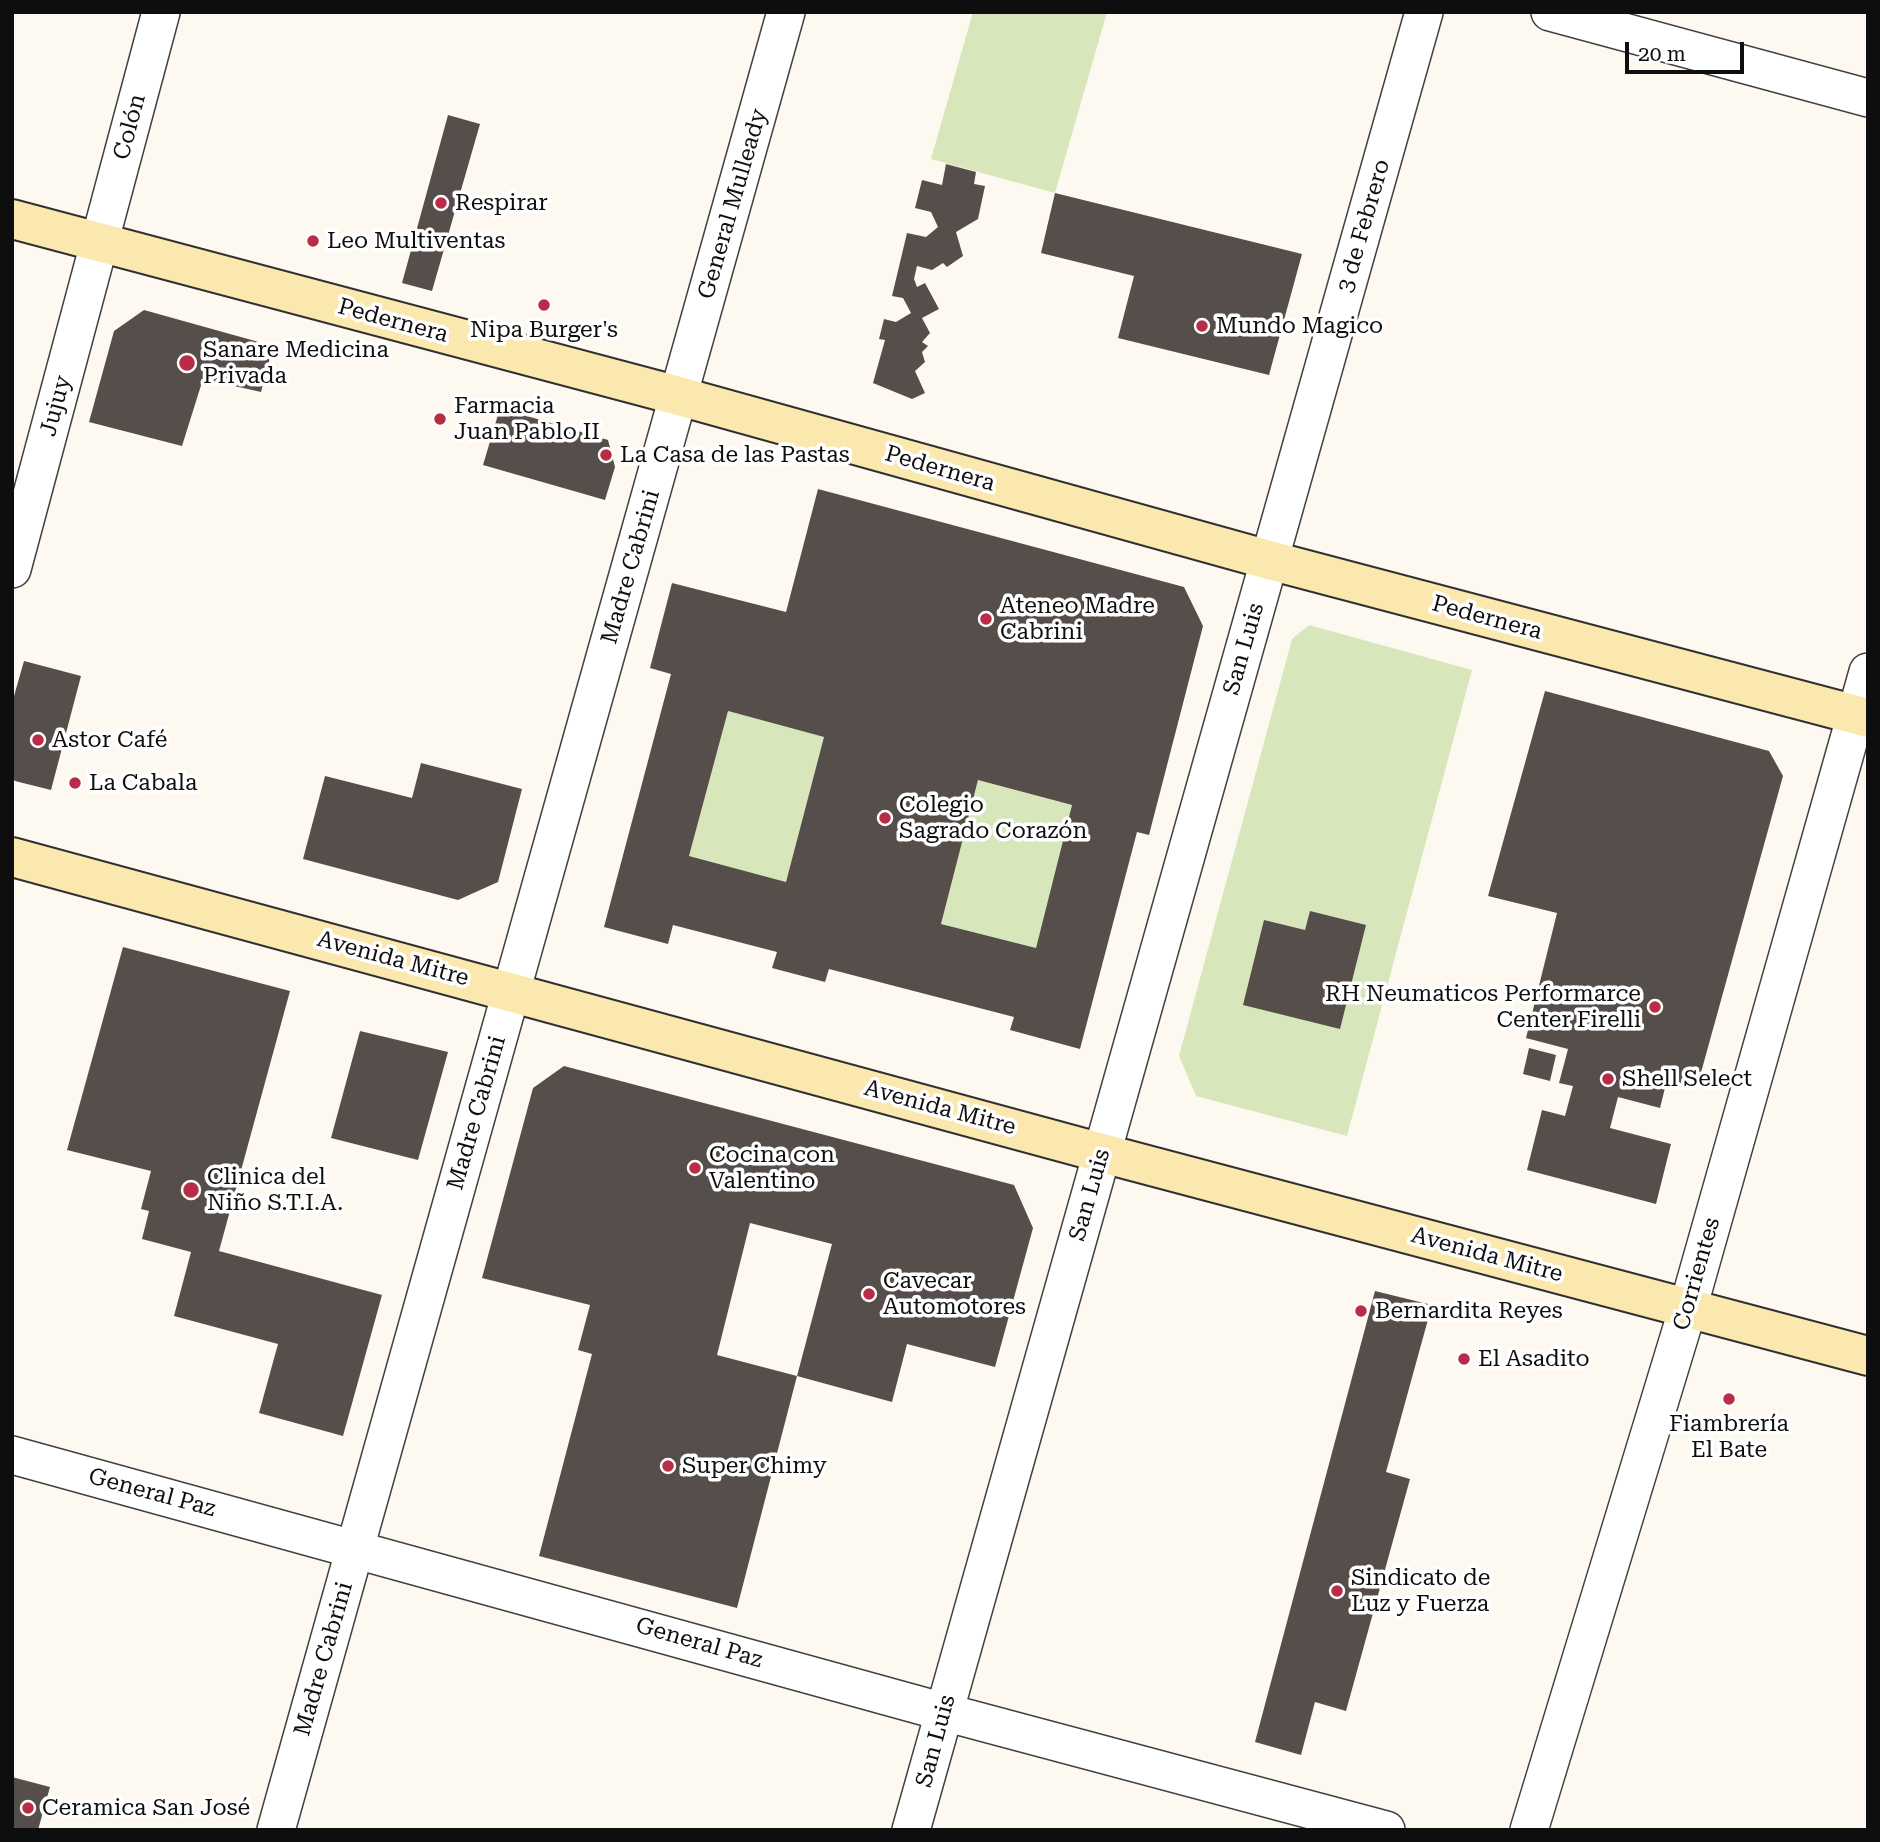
<!DOCTYPE html>
<meta charset="utf-8">
<style>
body{margin:0}
#map{position:relative;width:1880px;height:1842px;overflow:hidden;background:#fef9f0;font-family:"Roboto Serif",serif}
canvas{display:block}
.frame{position:absolute;inset:0;border:14px solid #0e0e0e;pointer-events:none}
.scale{position:absolute;left:1625px;top:42px;width:119px;height:32px;box-sizing:border-box;border:4px solid #0e0e0e;border-top:0;padding-left:9px;font-size:21px;line-height:24px;white-space:nowrap;color:#0e0e0e;-webkit-text-stroke:5px #fff;paint-order:stroke}
</style>
<div id="map">
<canvas width="1880" height="1842"></canvas>
<div class="frame"></div>
<div class="scale">20 m</div>
</div>
<script>
const c = document.querySelector('canvas').getContext('2d');
c.lineJoin = 'round';
function paint(path, color) {
  c.fillStyle = color;
  c.fill(path, 'evenodd');
}
function toPath(rows) {
  const path = new Path2D();
  for (const r of rows) {
    path.moveTo(r[0], r[1]);
    for (let i = 2; i < r.length; i += 2) path.lineTo(r[i], r[i + 1]);
  }
  return path;
}
function stroke(path, color, width, dash) {
  c.strokeStyle = color;
  c.lineWidth = width;
  c.lineCap = dash ? 'butt' : 'round';
  c.setLineDash(dash || []);
  c.stroke(path);
}
function drawText(font, color, halo, rows, align = 'center') {
  c.font = font + ' "Roboto Serif",serif';
  c.lineWidth = 7;
  c.setLineDash([]);
  c.textBaseline = 'middle';
  c.strokeStyle = halo;
  c.fillStyle = color;
  for (const [text, x, y, turn = 0] of rows) {
    c.save();
    c.translate(x, y);
    c.rotate((+turn || 0) * Math.PI / 180);
    c.textAlign = isNaN(turn) ? turn : align;
    if (halo) c.strokeText(text, 0, 0);
    c.fillText(text, 0, 0);
    c.restore();
  }
}
paint(toPath([
 [973,12,1107,12,1055,193,931,159],
 [1309,625,1472,670,1347,1136,1196,1096,1179,1056,1292,639],
 [728,711,824,737,786,882,689,856],
 [978,780,1072,805,1036,948,941,924]
]), '#d8e7bb');
paint(toPath([
 [448,115,480,124,432,291,402,283],
 [946,164,976,172,974,184,985,186,978,219,956,232,963,256,947,267,943,263,932,270,917,266,914,279,917,287,925,283,939,309,922,318,930,333,922,342,928,346,922,352,925,362,915,371,925,393,912,399,873,383,885,340,879,339,884,319,896,322,911,313,903,298,892,296,907,233,926,237,938,227,931,212,915,208,922,180,942,185],
 [1055,193,1302,254,1269,375,1118,338,1134,276,1041,253],
 [144,310,273,346,261,392,203,379,182,446,89,422,114,331],
 [500,408,608,440,615,467,605,500,483,465],
 [818,489,1184,587,1203,626,1149,835,1137,832,1080,1049,1010,1030,1014,1017,829,969,825,982,772,968,777,952,673,925,668,944,604,927,671,674,650,668,672,583,786,612],
 [728,711,824,737,786,882,689,856],
 [978,780,1072,805,1036,948,941,924],
 [24,661,81,676,51,790,15,781,12,778,12,703],
 [1545,691,1769,751,1783,776,1697,1087,1667,1080,1660,1108,1618,1097,1610,1128,1671,1144,1656,1204,1527,1170,1542,1110,1565,1116,1573,1086,1559,1083,1568,1049,1526,1038,1557,913,1488,896],
 [421,763,522,789,498,882,458,900,303,859,325,776,412,798],
 [1310,911,1366,925,1340,1029,1243,1005,1264,920,1305,930],
 [123,947,290,991,219,1251,382,1295,343,1436,259,1413,278,1344,174,1316,191,1252,142,1239,149,1211,141,1209,151,1171,67,1150],
 [360,1031,448,1052,418,1160,331,1138],
 [1529,1048,1556,1055,1550,1081,1523,1074],
 [564,1066,1014,1185,1033,1228,995,1367,907,1344,892,1402,797,1376,832,1244,750,1223,717,1355,797,1376,737,1608,539,1556,592,1354,578,1350,590,1305,482,1278,533,1088],
 [1375,1291,1432,1305,1386,1472,1410,1479,1346,1711,1315,1702,1301,1755,1255,1742],
 [12,1777,50,1787,38,1830,12,1830]
]), '#564e4b');
const street = toPath([
 [1550,12,1868,98],
 [12,569,161,12],
 [12,1455,944,1712,1386,1830],
 [276,1830,786,12],
 [911,1830,1424,12],
 [1529,1830,1688,1308,1868,672]
]);
const secondary = toPath([
 [12,219,679,396,1269,560,1868,718],
 [12,857,1102,1153,1868,1356]
]);
stroke(street, '#414141', 40);
stroke(secondary, '#303030', 42);
stroke(street, '#fff', 37);
stroke(secondary, '#fbe8ae', 38);
for (const [x, y, r, color] of [
 [441,203,7,"#b72d46"],
 [313,241,7,"#b72d46"],
 [544,305,7,"#b72d46"],
 [1202,326,7,"#b72d46"],
 [187,363,9,"#b72d46"],
 [440,419,7,"#b72d46"],
 [606,455,7,"#b72d46"],
 [986,619,7,"#b72d46"],
 [38,740,7,"#b72d46"],
 [75,783,7,"#b72d46"],
 [885,818,7,"#b72d46"],
 [1655,1007,7,"#b72d46"],
 [1608,1079,7,"#b72d46"],
 [695,1168,7,"#b72d46"],
 [191,1190,9,"#b72d46"],
 [869,1294,7,"#b72d46"],
 [1361,1311,7,"#b72d46"],
 [1464,1359,7,"#b72d46"],
 [1729,1399,7,"#b72d46"],
 [668,1466,7,"#b72d46"],
 [1337,1591,7,"#b72d46"],
 [28,1808,7,"#b72d46"]
]) {
  const dot = new Path2D();
  dot.arc(x, y, r, 0, 2 * Math.PI);
  c.fillStyle = color;
  c.fill(dot);
  stroke(dot, '#fff', 2.5);
}
drawText('23px', '#0e0e0e', '#fff', [
 ["Colón",130,127,-75],
 ["General Mulleady",733,204,-74],
 ["3 de Febrero",1364,226,-74],
 ["Pedernera",393,321,15],
 ["Jujuy",56,406,-75],
 ["Pedernera",940,469,16],
 ["Madre Cabrini",631,567,-74],
 ["Pedernera",1487,618,15],
 ["San Luis",1244,649,-74],
 ["Avenida Mitre",393,959,15],
 ["Avenida Mitre",940,1108,15],
 ["Madre Cabrini",477,1113,-74],
 ["San Luis",1090,1195,-74],
 ["Avenida Mitre",1487,1255,15],
 ["Corrientes",1697,1274,-74],
 ["General Paz",152,1493,15],
 ["General Paz",699,1643,16],
 ["Madre Cabrini",324,1659,-74],
 ["San Luis",936,1741,-75]
]);
drawText('23px', '#0e0e0e', '#fff', [
 ["Respirar",455,203],
 ["Leo Multiventas",327,241],
 ["Mundo Magico",1216,326],
 ["Nipa Burger's",544,330,"center"],
 ["Sanare Medicina",203,350],
 ["Privada",203,376],
 ["Farmacia",454,406],
 ["Juan Pablo II",454,432],
 ["La Casa de las Pastas",620,455],
 ["Ateneo Madre",1000,606],
 ["Cabrini",1000,632],
 ["Astor Café",52,740],
 ["La Cabala",89,783],
 ["Colegio",899,805],
 ["Sagrado Corazón",899,831],
 ["RH Neumaticos Performarce",1641,994,"right"],
 ["Center Firelli",1641,1020,"right"],
 ["Shell Select",1622,1079],
 ["Cocina con",709,1155],
 ["Valentino",709,1181],
 ["Clinica del",207,1177],
 ["Niño S.T.I.A.",207,1203],
 ["Cavecar",883,1281],
 ["Automotores",883,1307],
 ["Bernardita Reyes",1375,1311],
 ["El Asadito",1478,1359],
 ["Fiambrería",1729,1424,"center"],
 ["El Bate",1729,1450,"center"],
 ["Super Chimy",682,1466],
 ["Sindicato de",1351,1578],
 ["Luz y Fuerza",1351,1604],
 ["Ceramica San José",42,1808]
], 'left');
</script>
